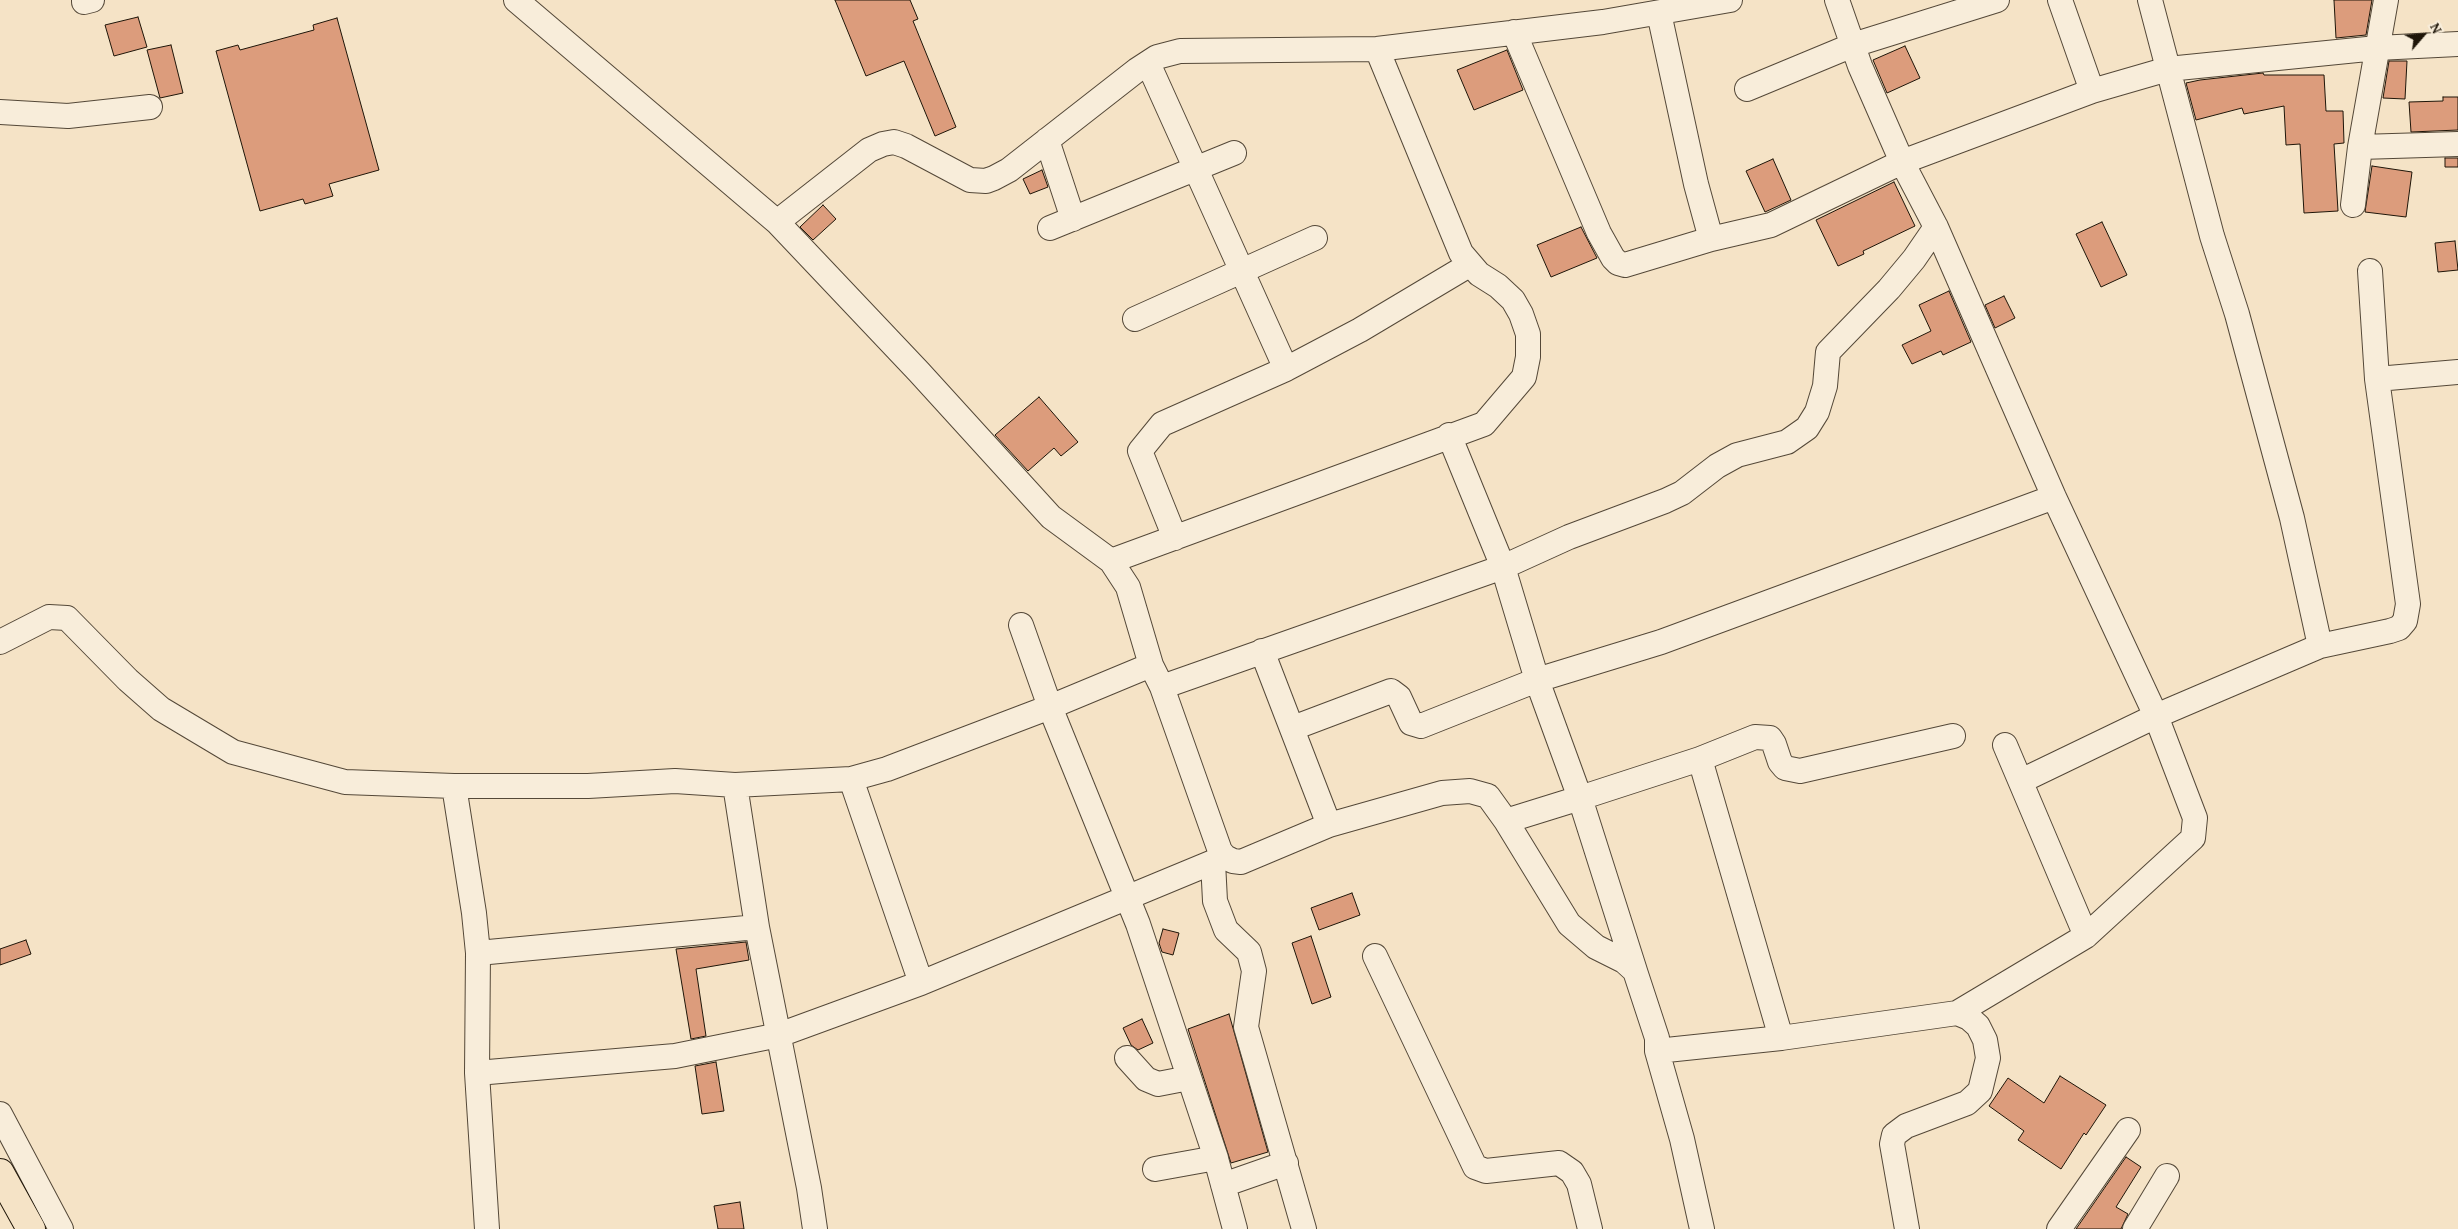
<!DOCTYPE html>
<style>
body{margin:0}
#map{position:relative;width:2458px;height:1229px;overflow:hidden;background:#f5e3c6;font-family:"Gentium Book Plus",serif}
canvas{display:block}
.north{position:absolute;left:2398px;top:10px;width:50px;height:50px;-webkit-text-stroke:4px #f8edda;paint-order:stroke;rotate:63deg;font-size:14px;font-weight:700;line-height:20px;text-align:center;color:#1e1508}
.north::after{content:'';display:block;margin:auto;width:18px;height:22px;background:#1e1508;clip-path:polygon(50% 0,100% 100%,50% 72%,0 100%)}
</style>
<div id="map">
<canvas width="2458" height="1229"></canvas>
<div class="north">N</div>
</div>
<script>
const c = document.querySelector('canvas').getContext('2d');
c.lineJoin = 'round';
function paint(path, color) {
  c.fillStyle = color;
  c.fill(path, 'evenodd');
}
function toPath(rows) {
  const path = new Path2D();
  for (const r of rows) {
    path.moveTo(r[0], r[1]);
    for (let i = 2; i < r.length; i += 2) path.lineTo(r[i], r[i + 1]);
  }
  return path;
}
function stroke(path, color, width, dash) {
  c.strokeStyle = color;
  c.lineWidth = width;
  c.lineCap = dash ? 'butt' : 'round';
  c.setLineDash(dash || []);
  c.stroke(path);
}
const building = toPath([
 [835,0,910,0,918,19,913,21,956,127,935,136,904,61,866,76,835,0],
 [2334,0,2372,0,2366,35,2336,38,2334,0],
 [138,17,147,47,114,56,105,25,138,17],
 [337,18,379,170,329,184,333,196,305,204,303,199,260,211,216,51,238,45,240,50,314,30,313,25,337,18],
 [171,45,183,93,160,98,147,50,171,45],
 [1905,46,1920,78,1887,93,1873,60,1905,46],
 [1507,50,1523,90,1474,110,1457,70,1507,50],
 [2389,61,2407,61,2405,99,2383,98,2389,61],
 [2263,73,2264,75,2324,75,2326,111,2343,111,2344,143,2334,144,2338,211,2304,213,2300,144,2286,145,2284,106,2244,114,2242,108,2196,120,2186,83,2200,80,2263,73],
 [2443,97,2458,97,2458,130,2411,132,2409,102,2443,101,2443,97],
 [2445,158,2458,158,2458,167,2445,167,2445,158],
 [1773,159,1791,200,1765,212,1746,171,1773,159],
 [2372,166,2412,172,2406,217,2365,212,2372,166],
 [1042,170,1048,187,1030,194,1023,179,1042,170],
 [1894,182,1915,226,1863,251,1864,254,1838,266,1816,220,1894,182],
 [823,205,836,219,813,240,800,227,823,205],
 [2102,222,2127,275,2101,287,2076,234,2102,222],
 [1581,227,1597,258,1551,277,1537,245,1581,227],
 [2455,241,2458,270,2438,272,2435,243,2455,241],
 [1949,291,1971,342,1943,355,1941,351,1912,364,1902,345,1931,331,1919,305,1949,291],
 [2004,296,2015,318,1995,328,1985,305,2004,296],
 [1039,397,1078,442,1061,456,1054,448,1028,471,995,435,1039,397],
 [1352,893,1360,915,1319,930,1311,908,1352,893],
 [1163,929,1179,933,1173,955,1162,952,1159,943,1163,929],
 [1311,936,1331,997,1312,1004,1292,943,1311,936],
 [26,940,31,954,0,965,0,949,26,940],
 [746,942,749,960,696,969,706,1036,691,1039,676,949,746,942],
 [1229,1014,1268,1152,1231,1163,1188,1029,1229,1014],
 [1142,1019,1153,1043,1138,1050,1131,1045,1123,1028,1142,1019],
 [716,1062,724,1111,702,1114,695,1066,716,1062],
 [2060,1076,2106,1105,2086,1135,2084,1133,2061,1169,2018,1140,2024,1131,1989,1106,2008,1078,2044,1103,2060,1076],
 [2126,1157,2141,1167,2116,1207,2128,1214,2121,1229,2076,1229,2126,1157],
 [740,1202,744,1229,718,1229,714,1206,740,1202]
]);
paint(building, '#dc9c7c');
stroke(building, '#1e1508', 1);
const minor = toPath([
 [84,0,84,2,92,0],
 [516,0,777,222,919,372,1051,517,1111,561,1128,587,1151,665,1162,687,1220,851,1225,857,1233,861,1241,862,1329,825,1442,793,1470,791,1488,796,1506,821,1569,924,1596,947,1624,961,1635,971,1657,1038,1657,1051,1682,1139,1702,1229],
 [1837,0,1860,66,1902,162,2092,91,2168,69,2377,48,2458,44],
 [2060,0,2092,91],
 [2150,0,2212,236,2237,314,2292,518,2320,646],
 [1659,13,1696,184,1711,239],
 [1514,32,1599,233,1613,258,1618,263,1625,265,1711,239,1771,225,1902,162,1936,227,2054,497,2156,716,2195,818,2193,838,2086,936,1957,1013],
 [1148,63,1286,369],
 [1747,89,1853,45,1997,0],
 [0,112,68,116,150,107],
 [1047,140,1073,219],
 [2360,147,2458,144],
 [2353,205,2360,147,2386,0],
 [777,222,869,150,883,144,894,142,906,146,970,180,986,181,994,178,1009,170,1137,70,1157,57,1180,51,1377,49,1603,22,1730,0],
 [1050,228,1234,153],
 [1135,319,1315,238],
 [2377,379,2458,372],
 [1175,538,1140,451,1162,424,1286,369,1360,330,1469,265],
 [1111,561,1484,424,1524,377,1528,357,1528,334,1521,314,1513,300,1498,286,1479,274,1461,253,1377,49],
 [1021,625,1050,707,1138,924,1215,1155,1235,1229],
 [0,642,49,617,67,618,128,680,161,709,233,752,345,782,454,786,588,786,675,781,735,785,851,779,887,769,1050,707,1151,665],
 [1262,651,1329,825],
 [1162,687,1503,567,1569,537,1665,501,1682,493,1717,466,1737,455,1787,442,1807,428,1817,412,1825,386,1828,352,1889,289,1914,259,1936,227],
 [1293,728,1391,691,1399,697,1411,723,1421,726,1537,680,1503,567,1449,435],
 [2005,745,2086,936],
 [1700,759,1781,1038],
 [851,779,921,983],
 [2021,781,2156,716,2320,646,2390,631,2399,628,2405,621,2408,604,2377,379,2370,271],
 [735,785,757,927,809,1188,815,1229],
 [454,786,474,913,478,953,477,1073,487,1229],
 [1506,821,1580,798,1537,680,1661,642,2054,497],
 [1213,862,1215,901,1226,930,1249,952,1254,971,1246,1027,1304,1229],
 [478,953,757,927],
 [1375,956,1475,1167,1486,1171,1559,1163,1572,1172,1579,1184,1590,1229],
 [1635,971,1580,798,1700,759,1755,737,1770,738,1774,744,1780,762,1785,768,1800,771,1953,736],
 [1657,1051,1781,1038,1957,1013,1969,1018,1978,1026,1985,1040,1988,1058,1980,1091,1967,1103,1906,1126,1894,1135,1892,1144,1907,1229],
 [1127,1058,1146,1079,1158,1084,1189,1078],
 [477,1073,675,1056,779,1035,921,983,1225,857],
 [0,1114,61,1229],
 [1155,1169,1216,1158],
 [1223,1185,1286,1163],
 [2059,1229,2128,1130],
 [2135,1229,2167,1176]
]);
const highway = toPath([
 [0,1173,31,1229]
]);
stroke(minor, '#544838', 26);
stroke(highway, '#1e1508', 30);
stroke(minor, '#f8edda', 24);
stroke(highway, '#f5e3c6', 28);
</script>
